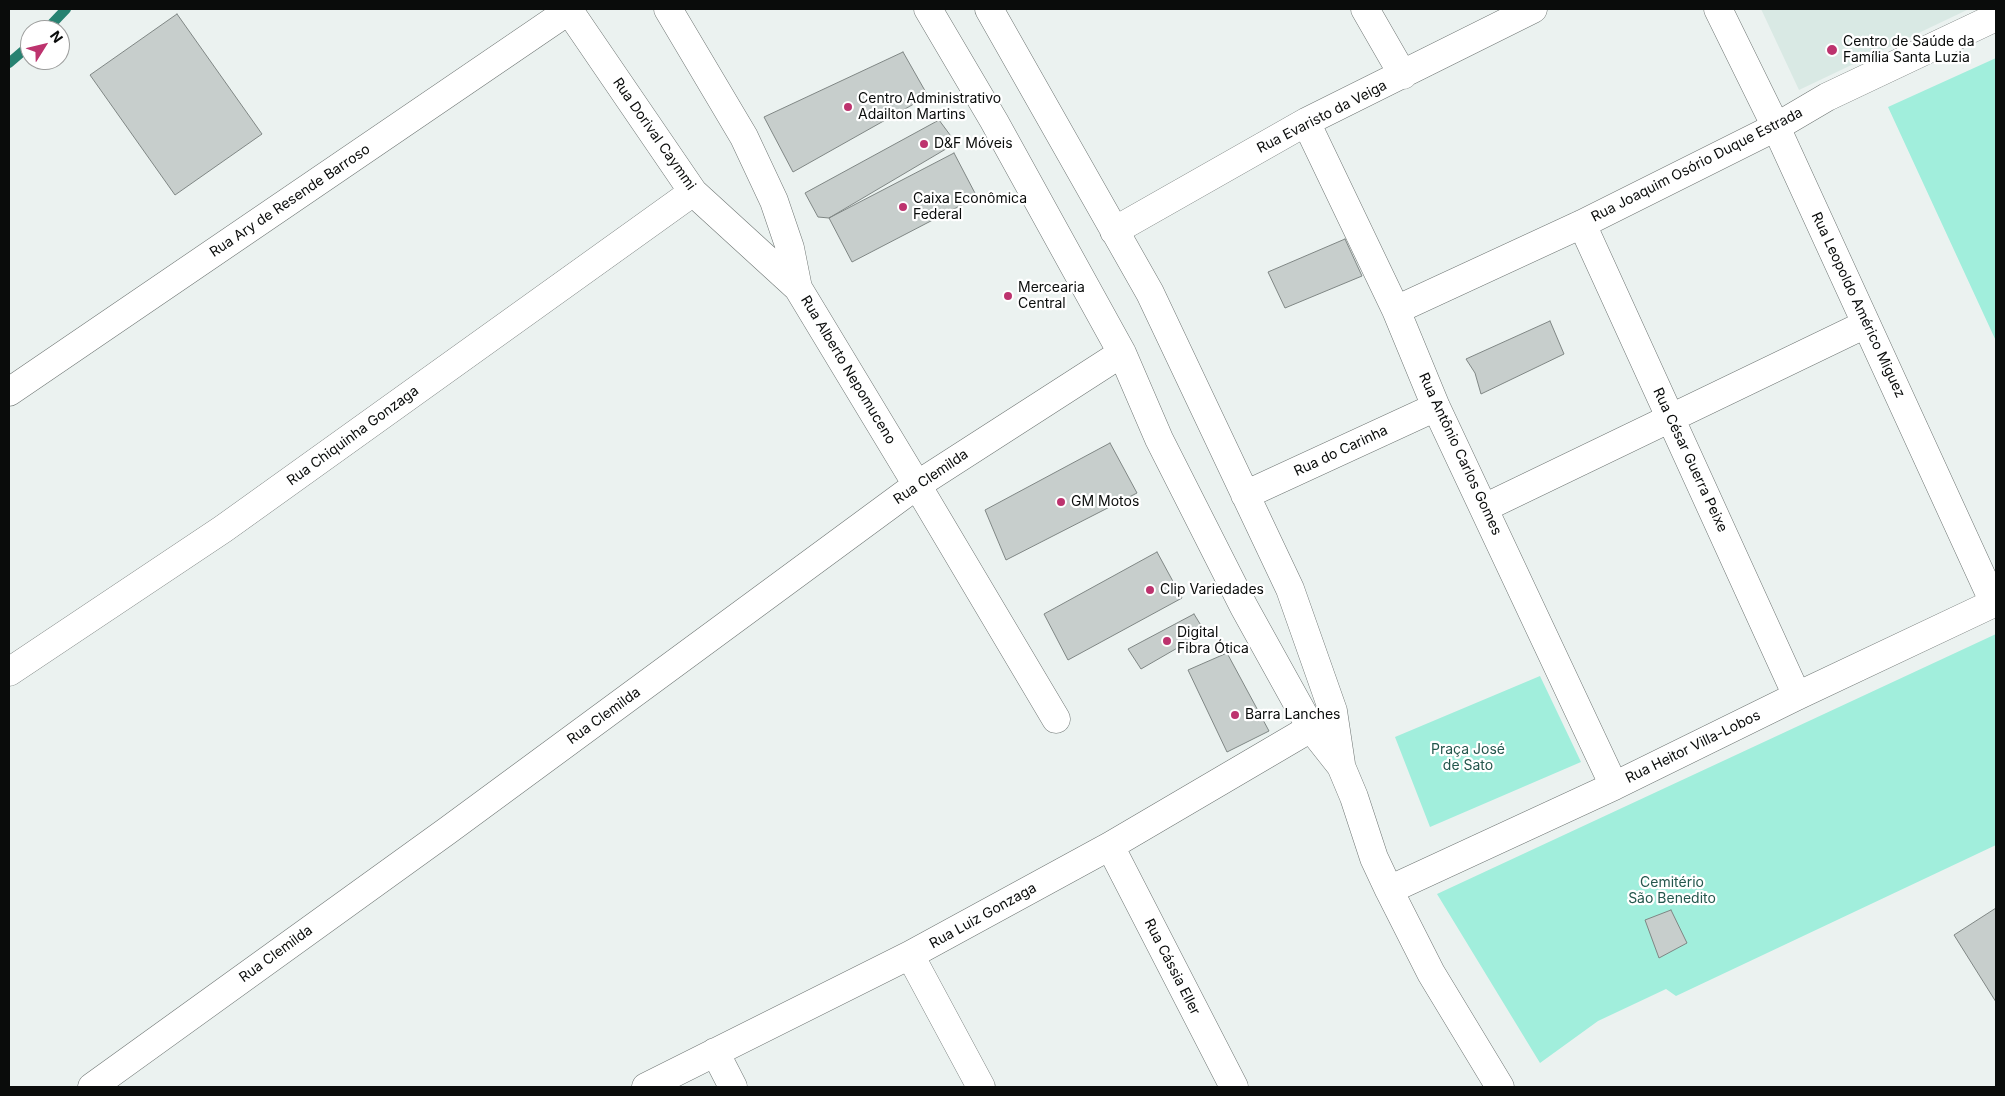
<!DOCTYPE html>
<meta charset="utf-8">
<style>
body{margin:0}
#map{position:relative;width:2005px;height:1096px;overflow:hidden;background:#ebf2f0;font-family:Inter,sans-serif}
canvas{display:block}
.frame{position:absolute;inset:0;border:10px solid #0a0c0b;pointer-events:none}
.north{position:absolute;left:20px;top:20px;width:50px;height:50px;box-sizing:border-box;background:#fff;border:1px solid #9d9e9d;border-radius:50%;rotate:54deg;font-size:14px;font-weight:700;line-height:20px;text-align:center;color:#0a0c0b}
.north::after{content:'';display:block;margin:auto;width:18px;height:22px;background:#bd336e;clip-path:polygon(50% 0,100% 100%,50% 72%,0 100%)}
</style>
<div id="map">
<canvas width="2005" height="1096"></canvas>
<div class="frame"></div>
<div class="north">N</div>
</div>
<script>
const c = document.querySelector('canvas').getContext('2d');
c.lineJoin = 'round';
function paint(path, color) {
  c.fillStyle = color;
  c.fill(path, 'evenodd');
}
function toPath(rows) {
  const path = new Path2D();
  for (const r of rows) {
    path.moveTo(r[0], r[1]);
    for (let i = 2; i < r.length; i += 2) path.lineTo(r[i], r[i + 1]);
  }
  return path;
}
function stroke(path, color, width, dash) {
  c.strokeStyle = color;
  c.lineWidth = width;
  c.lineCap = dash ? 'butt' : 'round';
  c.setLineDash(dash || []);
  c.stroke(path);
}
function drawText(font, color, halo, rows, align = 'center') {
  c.font = font + ' Inter,sans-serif';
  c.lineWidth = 4.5;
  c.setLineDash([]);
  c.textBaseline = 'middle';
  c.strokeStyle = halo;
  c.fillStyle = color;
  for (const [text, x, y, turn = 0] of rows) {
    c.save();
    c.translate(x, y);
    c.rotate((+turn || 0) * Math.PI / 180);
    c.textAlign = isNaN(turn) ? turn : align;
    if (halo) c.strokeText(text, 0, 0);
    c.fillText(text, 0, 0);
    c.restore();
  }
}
paint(toPath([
 [1761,9,1969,9,1799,90]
]), '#d9e9e4');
paint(toPath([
 [1996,58,1996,341,1888,107],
 [1996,634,1996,845,1676,996,1666,989,1598,1021,1540,1063,1437,894],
 [1540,676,1581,762,1430,827,1395,737]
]), '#a1eedc');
stroke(toPath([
 [46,30,66,9],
 [9,63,30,45]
]), '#278271', 10);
const building = toPath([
 [177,14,262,134,175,195,90,75,177,14],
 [903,52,928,96,793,172,764,117,903,52],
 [939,120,956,143,829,218,818,217,805,193,939,120],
 [954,153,977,197,852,262,829,218,954,153],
 [1345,239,1362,276,1285,308,1268,272,1345,239],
 [1550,321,1564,354,1481,394,1475,373,1466,359,1550,321],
 [1110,443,1137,493,1006,560,985,510,1110,443],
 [1157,552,1182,598,1068,660,1044,614,1157,552],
 [1194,614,1205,632,1141,669,1128,649,1194,614],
 [1227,653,1269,731,1227,752,1188,670,1227,653],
 [1996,908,1996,1002,1954,935,1996,908],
 [1671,910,1687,943,1659,958,1645,920,1671,910]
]);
paint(building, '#c7cecc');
stroke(building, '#7f8684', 1);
const minor = toPath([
 [568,9,693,192,798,288],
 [668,9,744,137,774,201,790,248,798,288,917,485,1056,719],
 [928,9,994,121,1122,353,1159,439,1244,607,1311,728,1341,766,1354,797,1374,858,1389,890,1431,973,1500,1087],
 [989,9,1150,293,1290,589,1333,711,1341,764],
 [1365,9,1403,75],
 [1718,9,1776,127,1994,603],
 [1306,122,1396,310,1436,407,1614,786],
 [1582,224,1797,696],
 [1114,231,1306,122,1533,9],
 [1396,310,1582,224,1776,127,1827,97,1996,17],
 [9,392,571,9],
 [1245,495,1436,407],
 [1484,508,1866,324],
 [9,672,223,529,693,192],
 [1110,846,1234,1087],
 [1389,890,1614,786,1797,696,1996,602],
 [910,955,981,1087],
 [715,1052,733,1087],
 [92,1087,447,831,917,485,1122,353],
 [646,1087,910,955,1110,846,1311,728]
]);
stroke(minor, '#6e7573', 29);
stroke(minor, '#fff', 28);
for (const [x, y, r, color] of [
 [1832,50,6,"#bd336e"],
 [848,107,5,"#bd336e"],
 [924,144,5,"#bd336e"],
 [903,207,5,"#bd336e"],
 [1008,296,5,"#bd336e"],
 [1061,502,5,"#bd336e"],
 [1150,590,5,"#bd336e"],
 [1167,641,5,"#bd336e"],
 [1235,715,5,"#bd336e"]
]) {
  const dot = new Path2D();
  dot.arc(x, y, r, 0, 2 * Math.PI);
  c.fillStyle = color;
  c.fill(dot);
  stroke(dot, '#fff', 2);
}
drawText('14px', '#0a0c0b', '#fff', [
 ["Centro de Saúde da",1843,42],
 ["Família Santa Luzia",1843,58],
 ["Centro Administrativo",858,99],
 ["Adailton Martins",858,115],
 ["D&F Móveis",934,144],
 ["Caixa Econômica",913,199],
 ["Federal",913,215],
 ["Mercearia",1018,288],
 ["Central",1018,304],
 ["GM Motos",1071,502],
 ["Clip Variedades",1160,590],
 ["Digital",1177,633],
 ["Fibra Ótica",1177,649],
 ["Barra Lanches",1245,715]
], 'left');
drawText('14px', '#0a0c0b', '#fff', [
 ["Rua Evaristo da Veiga",1322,117,-27],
 ["Rua Dorival Caymmi",654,134,55],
 ["Rua Joaquim Osório Duque Estrada",1697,165,-27],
 ["Rua Ary de Resende Barroso",290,201,-34],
 ["Rua Leopoldo Américo Miguez",1858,305,65],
 ["Rua Alberto Nepomuceno",848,370,59],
 ["Rua Chiquinha Gonzaga",353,436,-36],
 ["Rua do Carinha",1341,451,-25],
 ["Rua Antônio Carlos Gomes",1460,454,65],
 ["Rua César Guerra Peixe",1690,460,65],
 ["Rua Clemilda",931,477,-34],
 ["Rua Clemilda",604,716,-36],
 ["Rua Heitor Villa-Lobos",1693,747,-26],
 ["Rua Luiz Gonzaga",983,916,-29],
 ["Rua Clemilda",276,954,-36],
 ["Rua Cássia Eller",1172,967,63]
]);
drawText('14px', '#24574d', '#fff', [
 ["Praça José",1468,750],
 ["de Sato",1468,766],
 ["Cemitério",1672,883],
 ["São Benedito",1672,899]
]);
</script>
